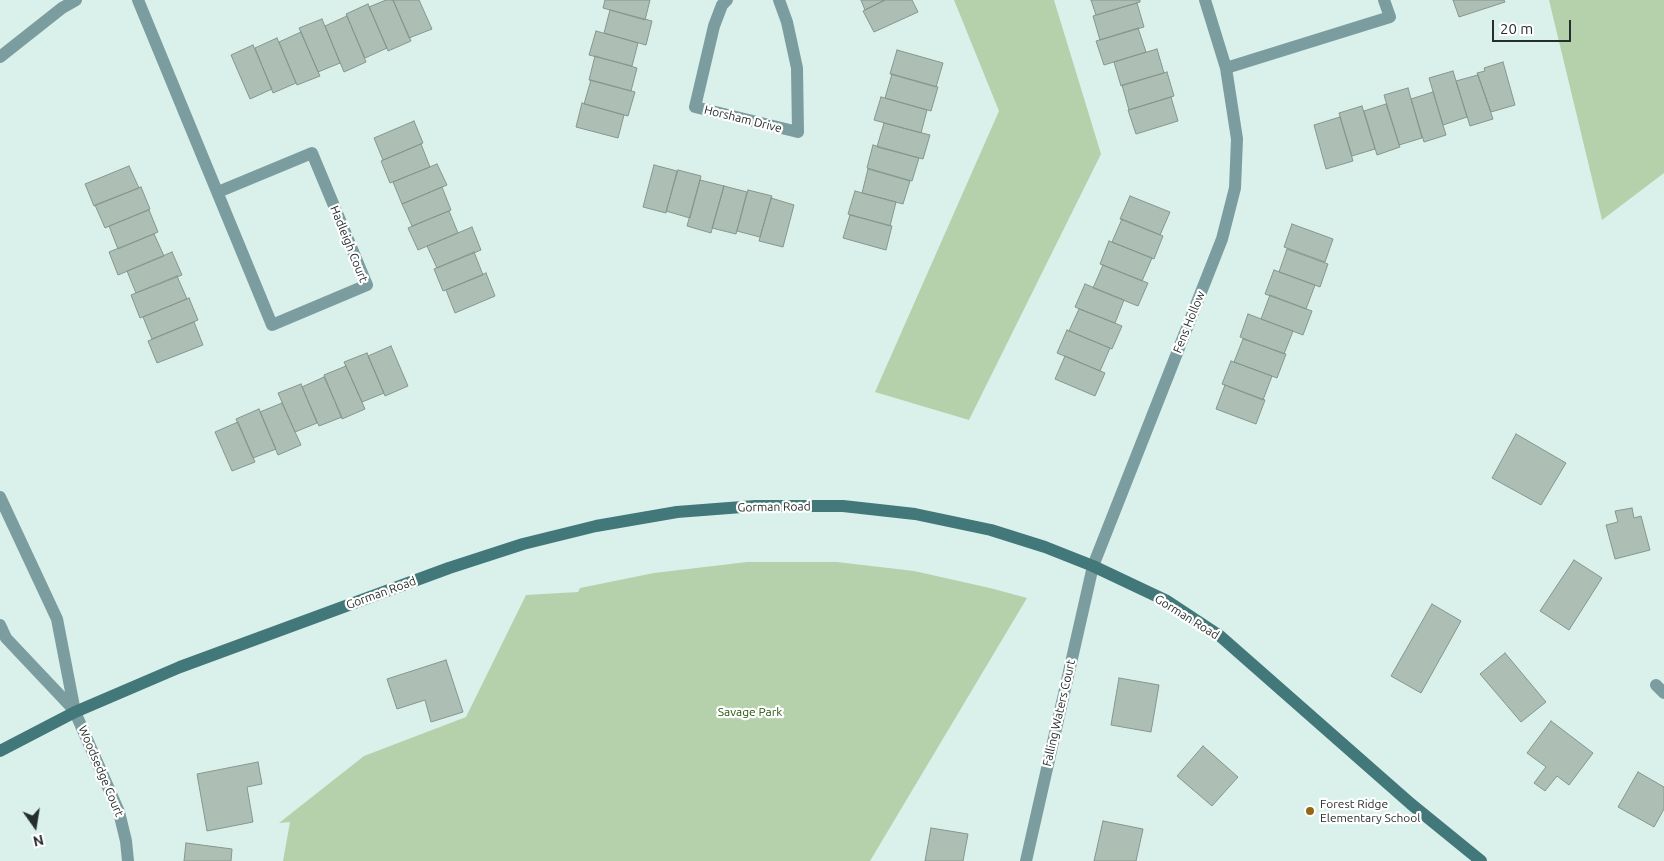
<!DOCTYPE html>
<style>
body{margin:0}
#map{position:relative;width:1664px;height:861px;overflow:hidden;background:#daf0eb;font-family:Ubuntu,sans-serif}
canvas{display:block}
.north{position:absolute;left:10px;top:801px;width:50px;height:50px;-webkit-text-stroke:4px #fff;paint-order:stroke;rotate:167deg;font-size:14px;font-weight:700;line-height:20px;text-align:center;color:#252e2c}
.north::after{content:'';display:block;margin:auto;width:18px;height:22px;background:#252e2c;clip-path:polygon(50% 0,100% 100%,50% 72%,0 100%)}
.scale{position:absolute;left:1492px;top:20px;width:79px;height:22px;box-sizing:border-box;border:2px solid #252e2c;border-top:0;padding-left:6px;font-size:15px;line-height:18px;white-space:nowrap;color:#252e2c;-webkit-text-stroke:4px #fff;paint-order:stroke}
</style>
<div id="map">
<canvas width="1664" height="861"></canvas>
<div class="north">N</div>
<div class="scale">20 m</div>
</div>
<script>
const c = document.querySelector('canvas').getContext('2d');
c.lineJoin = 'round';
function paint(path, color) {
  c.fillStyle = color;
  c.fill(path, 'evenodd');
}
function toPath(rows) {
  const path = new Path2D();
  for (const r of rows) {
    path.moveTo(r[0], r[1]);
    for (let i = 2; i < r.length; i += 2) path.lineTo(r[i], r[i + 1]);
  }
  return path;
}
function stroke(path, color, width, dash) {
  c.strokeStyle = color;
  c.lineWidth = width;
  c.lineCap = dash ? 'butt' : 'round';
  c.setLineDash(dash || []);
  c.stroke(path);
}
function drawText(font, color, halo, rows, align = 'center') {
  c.font = font + ' Ubuntu,sans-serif';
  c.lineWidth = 4.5;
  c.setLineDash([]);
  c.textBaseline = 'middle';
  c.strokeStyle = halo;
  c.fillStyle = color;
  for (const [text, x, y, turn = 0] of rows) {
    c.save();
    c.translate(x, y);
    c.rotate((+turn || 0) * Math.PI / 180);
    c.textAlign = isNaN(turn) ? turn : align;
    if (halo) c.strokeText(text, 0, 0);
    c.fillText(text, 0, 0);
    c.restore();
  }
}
paint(toPath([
 [954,0,1054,0,1101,154,969,420,875,392,999,111],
 [1549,0,1664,0,1664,173,1602,220],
 [747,562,837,562,914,571,990,588,1027,598,870,861,283,861,290,822,279,823,364,756,466,717,526,595,578,592,580,588,654,573]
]), '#b5d1ab');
const building = toPath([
 [386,0,393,0,411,41,388,51,369,7,386,0],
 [393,0,419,0,432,29,409,38,393,0],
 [605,0,650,0,645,20,603,8,605,0],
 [861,0,885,0,865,10,861,0],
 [885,0,912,0,918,12,874,32,863,11,885,0],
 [1091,0,1140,0,1140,2,1096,15,1091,0],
 [1453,0,1504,0,1505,2,1459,17,1453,0],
 [1137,3,1144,27,1100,40,1093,16,1137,3],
 [368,4,387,48,365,58,346,14,368,4],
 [610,10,652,21,646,45,604,33,610,10],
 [347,16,366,62,344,72,325,26,347,16],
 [322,19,340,63,318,72,299,28,322,19],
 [1138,28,1146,52,1104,65,1096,41,1138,28],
 [596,31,638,43,632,66,589,55,596,31],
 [301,32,320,76,297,85,279,42,301,32],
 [277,38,296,83,273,93,255,48,277,38],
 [253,45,272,89,250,99,231,55,253,45],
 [1157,49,1164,73,1121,86,1114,62,1157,49],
 [897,50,943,63,936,87,890,74,897,50],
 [595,56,637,68,631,91,589,80,595,56],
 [1503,62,1515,105,1491,112,1477,73,1485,71,1484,68,1503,62],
 [1453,71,1467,117,1443,125,1429,78,1453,71],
 [1167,72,1174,96,1129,110,1122,85,1167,72],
 [892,74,938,87,931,111,885,98,892,74],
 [1478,75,1493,119,1470,126,1456,81,1478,75],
 [591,80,635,92,628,116,584,104,591,80],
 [1408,88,1422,138,1399,145,1384,95,1408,88],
 [1433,92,1446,135,1424,142,1411,99,1433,92],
 [881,97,927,110,921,133,874,120,881,97],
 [1171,97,1178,121,1136,134,1128,110,1171,97],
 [582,103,624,115,618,138,576,127,582,103],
 [1386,104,1400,147,1377,155,1364,111,1386,104],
 [1362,106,1375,149,1352,156,1339,113,1362,106],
 [1340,117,1353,161,1326,169,1314,125,1340,117],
 [414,121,423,143,383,160,374,138,414,121],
 [884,123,930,135,923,159,877,147,884,123],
 [421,144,430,167,390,183,381,161,421,144],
 [873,145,919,158,912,181,867,168,873,145],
 [437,164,447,185,402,204,393,182,437,164],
 [654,165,677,171,666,213,643,207,654,165],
 [129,166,139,188,94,206,85,184,129,166],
 [868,169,910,181,903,204,862,193,868,169],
 [678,170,701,176,690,218,666,211,678,170],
 [700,180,724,186,711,233,687,226,700,180],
 [724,186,747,192,736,234,712,228,724,186],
 [141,187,150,209,105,228,95,205,141,187],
 [442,187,451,210,412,226,402,204,442,187],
 [748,190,772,196,760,237,737,231,748,190],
 [855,191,896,202,890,226,848,214,855,191],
 [1130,196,1170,212,1160,235,1120,219,1130,196],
 [771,198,794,205,783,247,759,241,771,198],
 [149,210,158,232,118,249,109,226,149,210],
 [449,211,458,233,418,250,408,228,449,211],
 [850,215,892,226,886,250,843,238,850,215],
 [1122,219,1163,236,1154,259,1112,242,1122,219],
 [1292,224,1333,239,1325,262,1284,247,1292,224],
 [472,227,481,250,437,268,427,246,472,227],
 [154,234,164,256,118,275,109,252,154,234],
 [1109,241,1152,258,1142,281,1100,264,1109,241],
 [1287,249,1328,264,1320,287,1279,272,1287,249],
 [172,252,182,275,136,293,127,271,172,252],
 [474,252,483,275,443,291,434,269,474,252],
 [1103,265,1148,283,1138,306,1093,288,1103,265],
 [1274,270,1315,285,1306,309,1265,294,1274,270],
 [486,273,495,296,455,313,446,290,486,273],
 [177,276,187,299,140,318,131,295,177,276],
 [1085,284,1124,300,1115,323,1075,307,1085,284],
 [1270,295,1312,311,1303,335,1261,319,1270,295],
 [189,298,198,320,152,339,143,317,189,298],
 [1079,309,1122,326,1112,349,1069,331,1079,309],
 [1248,314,1293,331,1284,354,1240,337,1248,314],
 [194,322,203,345,157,363,148,341,194,322],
 [1067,330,1110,348,1100,371,1057,353,1067,330],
 [1243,339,1286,354,1277,378,1234,362,1243,339],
 [391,346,408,386,385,396,368,356,391,346],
 [367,353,384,393,362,402,344,362,367,353],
 [1065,356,1105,373,1095,396,1055,379,1065,356],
 [1231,361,1272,376,1263,400,1222,384,1231,361],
 [346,366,365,409,342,419,324,375,346,366],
 [324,377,342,417,319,426,302,387,324,377],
 [301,384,317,423,295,432,278,393,301,384],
 [1225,385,1265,400,1256,424,1216,409,1225,385],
 [282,403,301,445,278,455,260,412,282,403],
 [259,409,276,449,253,458,236,419,259,409],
 [238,422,255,462,232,471,215,432,238,422],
 [1516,434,1566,463,1541,505,1492,478,1516,434],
 [1632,508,1634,518,1641,516,1650,550,1615,559,1606,525,1618,522,1615,511,1632,508],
 [1574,560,1602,578,1569,630,1540,611,1574,560],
 [1432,604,1461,621,1421,693,1391,676,1432,604],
 [1505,653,1546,702,1521,722,1480,674,1505,653],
 [446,660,463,712,431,722,425,700,397,709,387,679,446,660],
 [1119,678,1159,685,1151,732,1111,725,1119,678],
 [1551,721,1593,753,1569,785,1557,776,1545,791,1534,783,1546,767,1527,753,1551,721],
 [1203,746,1238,777,1212,806,1177,776,1203,746],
 [258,762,262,784,247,787,253,822,207,831,197,774,258,762],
 [1638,772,1664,787,1664,809,1654,827,1618,807,1638,772],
 [1103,821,1143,829,1136,861,1094,861,1103,821],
 [931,828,968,834,963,861,925,861,931,828],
 [186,843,232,849,231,861,184,861,186,843]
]);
paint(building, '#adbfb4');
stroke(building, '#86968c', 1);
stroke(toPath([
 [138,0,272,325,367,285,312,153,218,192],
 [727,0,722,5,714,26,695,107,798,132,797,68,787,22,779,0],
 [0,57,62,8,76,0],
 [1226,68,1390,17,1384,0],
 [0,497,57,619,75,712,119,812,126,841,128,861],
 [0,625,6,638,74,710],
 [1656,685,1664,693],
 [1026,861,1093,566,1222,239,1235,188,1237,139,1226,68,1205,0]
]), '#7b9d9f', 12);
stroke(toPath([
 [0,751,75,712,180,667,449,568,523,544,596,526,677,512,755,506,843,506,915,514,991,530,1045,547,1093,566,1167,601,1220,636,1411,804,1481,861]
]), '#42787a', 12);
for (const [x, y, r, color] of [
 [1310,811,5,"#946613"]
]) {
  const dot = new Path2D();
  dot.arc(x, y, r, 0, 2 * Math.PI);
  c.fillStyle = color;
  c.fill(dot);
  stroke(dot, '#fff', 2);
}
drawText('12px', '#252e2c', '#fff', [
 ["Horsham Drive",743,119,14],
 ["Hadleigh Court",349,244,68],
 ["Fens Hollow",1189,322,-68],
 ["Gorman Road",774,507,-1],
 ["Gorman Road",381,593,-20],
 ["Gorman Road",1187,617,32],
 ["Falling Waters Court",1059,713,-77],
 ["Woodsedge Court",101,771,67]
]);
drawText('12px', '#235308', '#fff', [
 ["Savage Park",750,712]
]);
drawText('12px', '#252e2c', '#fff', [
 ["Forest Ridge",1320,804],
 ["Elementary School",1320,818]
], 'left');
</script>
